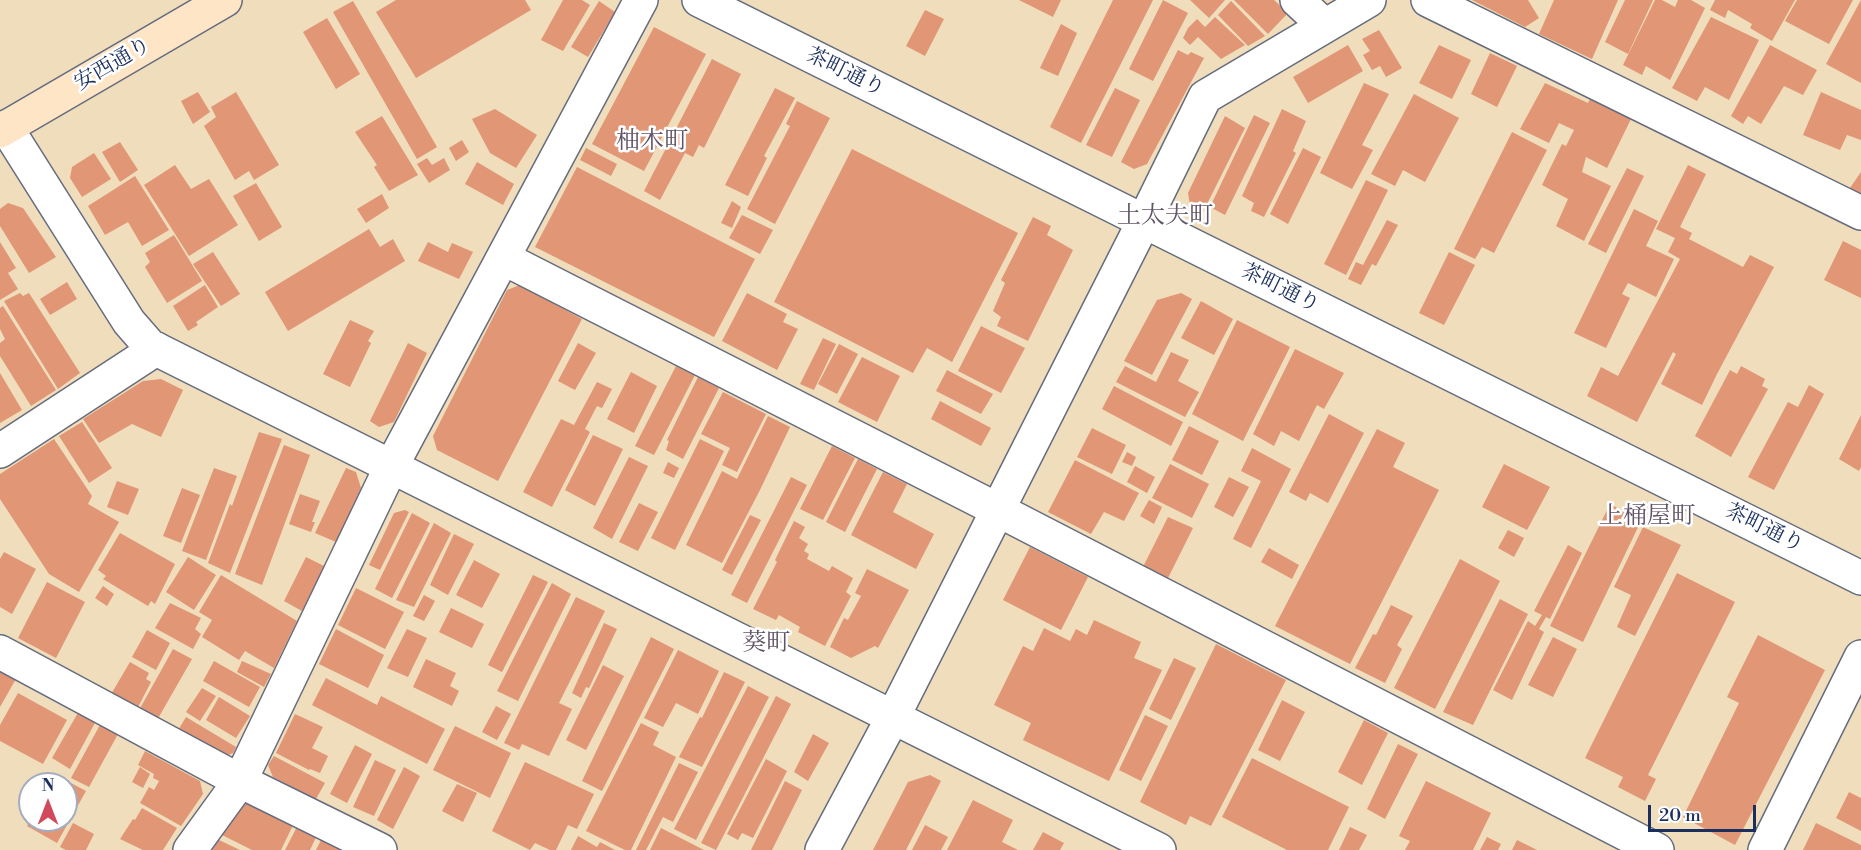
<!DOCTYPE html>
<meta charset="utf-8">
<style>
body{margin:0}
#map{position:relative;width:1861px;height:850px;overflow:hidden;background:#efddbb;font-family:"Libre Bodoni",serif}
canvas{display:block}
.north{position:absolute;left:18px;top:772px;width:60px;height:60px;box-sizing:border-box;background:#fff;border:2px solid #a4acbf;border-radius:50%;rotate:0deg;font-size:16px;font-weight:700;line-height:24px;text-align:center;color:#1b2f5e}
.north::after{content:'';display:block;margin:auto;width:21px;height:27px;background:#d1495b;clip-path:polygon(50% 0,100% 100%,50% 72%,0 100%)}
.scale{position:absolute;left:1648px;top:805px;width:108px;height:27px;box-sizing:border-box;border:3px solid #1b2f5e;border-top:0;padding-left:8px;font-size:18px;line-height:21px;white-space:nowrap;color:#1b2f5e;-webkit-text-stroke:4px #fff;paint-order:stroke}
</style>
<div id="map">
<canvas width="1861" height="850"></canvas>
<div class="north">N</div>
<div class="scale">20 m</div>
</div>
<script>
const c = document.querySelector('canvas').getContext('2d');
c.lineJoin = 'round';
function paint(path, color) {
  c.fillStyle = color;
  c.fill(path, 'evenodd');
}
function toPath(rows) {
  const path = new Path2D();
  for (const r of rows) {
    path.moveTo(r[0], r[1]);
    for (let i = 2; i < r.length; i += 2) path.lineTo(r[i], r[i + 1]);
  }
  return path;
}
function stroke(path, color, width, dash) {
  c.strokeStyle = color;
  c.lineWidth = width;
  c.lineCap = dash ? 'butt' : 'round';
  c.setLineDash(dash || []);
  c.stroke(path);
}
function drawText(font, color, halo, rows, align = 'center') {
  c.font = font + ' "Libre Bodoni","Noto Serif JP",serif';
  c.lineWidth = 5;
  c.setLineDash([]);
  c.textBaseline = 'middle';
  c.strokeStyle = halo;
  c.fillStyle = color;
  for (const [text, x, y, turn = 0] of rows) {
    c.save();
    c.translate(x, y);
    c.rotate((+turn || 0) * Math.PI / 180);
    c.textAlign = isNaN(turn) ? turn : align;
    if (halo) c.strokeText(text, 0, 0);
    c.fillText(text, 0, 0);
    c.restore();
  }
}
paint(toPath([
 [396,0,525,0,531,10,416,78,376,12],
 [563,0,582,0,590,5,563,51,541,40],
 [1019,0,1061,0,1053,17],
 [1113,0,1153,0,1081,143,1050,127],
 [1163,0,1188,13,1153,81,1129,69],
 [1190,0,1225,0,1209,18],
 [1234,0,1274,0,1288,13,1268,34],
 [1472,0,1528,0,1539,18,1525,27],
 [1554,0,1618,0,1592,59,1539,34],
 [1625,0,1653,0,1628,54,1605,42],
 [1655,0,1662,0,1675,7,1678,0,1691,0,1705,8,1670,80,1646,66,1642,75,1623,65],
 [1715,0,1795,0,1772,41,1750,28,1752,24,1728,10,1725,18,1710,10],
 [1797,0,1853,0,1829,44,1785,21],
 [1861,0,1861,83,1826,64],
 [353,1,437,147,417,159,333,12],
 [599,1,615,12,588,57,571,47],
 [1231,1,1265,36,1248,46,1218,15],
 [925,10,944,19,925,56,906,46],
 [1215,17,1245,45,1221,59,1198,37,1190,45,1183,38,1188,28,1197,19,1205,27],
 [1711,17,1759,40,1729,100,1705,87,1697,101,1672,88],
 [327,18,360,74,336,89,303,32],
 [1061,24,1077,33,1058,76,1040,68],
 [654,27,706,54,644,171,592,144],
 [1379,30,1402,68,1386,77,1380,66,1372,70,1363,55,1370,51,1362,39],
 [1348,45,1363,71,1308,103,1293,77],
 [1439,45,1471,60,1452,99,1419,83],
 [1770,45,1817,70,1803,95,1784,86,1761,124,1748,116,1743,124,1731,116],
 [1178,50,1188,55,1191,52,1204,58,1147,164,1134,169,1121,162],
 [1490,53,1517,66,1497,107,1471,94],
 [712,59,741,74,704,148,699,145,693,157,685,153,660,200,644,191],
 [1364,83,1389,94,1362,145,1373,150,1352,189,1320,173],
 [1545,83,1588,103,1591,97,1631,119,1607,168,1586,157,1582,172,1611,186,1584,241,1556,226,1568,199,1542,185,1562,144,1566,146,1574,130,1559,123,1549,143,1520,129],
 [775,88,795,98,764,156,767,158,748,196,725,185],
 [1115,88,1140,100,1112,157,1086,145],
 [198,92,210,112,193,124,181,101],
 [236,92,279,165,254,180,249,171,235,180,204,126,216,117,211,107],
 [1821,92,1861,110,1861,140,1847,135,1840,150,1803,135],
 [1414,94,1459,118,1425,182,1403,170,1395,186,1371,174],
 [797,101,830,118,775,224,747,209,790,126,786,124],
 [495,109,537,135,516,168,490,153,472,119],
 [1282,109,1306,121,1293,151,1296,153,1264,217,1251,211,1254,203,1242,196],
 [1254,115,1270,123,1225,215,1210,207],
 [382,116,418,175,389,191,374,167,377,165,355,132],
 [1225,116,1245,128,1203,212,1190,205,1188,193],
 [1512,132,1547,150,1494,253,1482,247,1475,259,1454,249],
 [462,140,469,152,456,161,449,148],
 [120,142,138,170,120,182,102,152],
 [586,148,617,164,611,176,580,160],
 [1303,148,1321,157,1288,224,1270,214],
 [852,149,1018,233,952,362,927,348,913,373,774,302],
 [94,153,111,179,82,197,70,178,72,167],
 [427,158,432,165,444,158,450,170,429,183,417,164],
 [477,162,514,184,503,205,465,184],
 [175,165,191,189,209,179,238,225,189,256,144,185],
 [1688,165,1706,174,1680,227,1692,233,1689,239,1743,267,1750,255,1774,267,1717,374,1702,405,1661,384,1676,354,1673,352,1637,422,1587,396,1601,367,1618,376,1680,259,1668,252,1675,238,1656,229],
 [577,167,755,259,714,337,535,247],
 [1627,168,1644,176,1606,253,1588,244],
 [1861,172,1861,196,1850,188],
 [135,176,169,230,142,246,128,222,105,235,88,206],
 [1366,180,1388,190,1346,275,1324,264],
 [256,183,282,227,259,241,233,196],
 [382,194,389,208,366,223,357,209],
 [732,201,741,207,732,228,721,223],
 [8,203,23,208,56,257,29,273,0,226,0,209],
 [1634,209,1658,221,1646,246,1674,259,1656,297,1628,283,1622,294,1630,298,1606,348,1574,333],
 [742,215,773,230,760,254,729,238],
 [1033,217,1051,226,1047,235,1073,250,1028,341,997,326,1001,317,993,311,1005,283,1001,280],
 [1387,220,1398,225,1376,266,1372,264,1361,285,1348,279,1356,262,1363,265],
 [369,229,380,247,393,239,405,261,288,331,265,292],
 [174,235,202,281,167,303,145,267,150,262,145,253],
 [1843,241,1861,250,1861,298,1824,280],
 [0,242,16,268,8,273,18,289,0,300],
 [428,242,448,252,452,243,473,252,459,279,418,261],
 [213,252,240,294,221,306,193,264],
 [1449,252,1475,265,1444,325,1419,313],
 [67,282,77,299,50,315,40,299],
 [205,285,218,307,196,322,198,325,188,331,173,306],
 [520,285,582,319,498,481,437,450,433,436,507,290],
 [20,293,23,296,29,293,80,373,58,389,4,301],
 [747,293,787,314,783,322,798,329,777,370,722,341],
 [1181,293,1192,299,1152,375,1124,361,1157,300],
 [1201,301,1233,319,1214,355,1181,338],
 [3,306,56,390,31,406,0,356,0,343,5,339,0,329,0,308],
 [350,320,374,331,368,341,371,343,350,387,323,374],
 [1237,320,1290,347,1243,441,1192,414],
 [981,326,1025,348,1001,393,958,371],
 [823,338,836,344,814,390,800,384],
 [408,343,427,353,394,422,379,427,370,421],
 [578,343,596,353,575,390,558,381],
 [839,344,858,354,837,394,818,384],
 [1295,349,1344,373,1324,409,1317,405,1299,441,1281,431,1274,446,1253,434],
 [1171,352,1189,360,1178,381,1199,392,1185,417,1116,382,1125,366,1156,382],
 [862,357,900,376,877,422,838,402],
 [676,366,695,375,654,455,635,446],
 [1741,366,1765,379,1762,386,1768,389,1731,457,1695,436,1730,370,1737,374],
 [947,370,993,394,981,414,936,391],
 [631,372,657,386,634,433,607,419],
 [0,373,22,410,0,423],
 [698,377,719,388,683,459,666,450,669,441,667,440],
 [161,379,183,390,161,437,132,424,99,443,83,419,143,381],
 [597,382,612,389,602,408,597,406,585,429,590,432,552,507,523,492,561,419,574,425],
 [1809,385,1824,394,1774,490,1748,477,1788,402,1798,407],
 [1114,386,1183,422,1171,446,1102,409],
 [723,392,766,414,737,472,722,465,730,448,701,434],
 [940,401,991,428,981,446,931,419],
 [1329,414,1364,433,1328,503,1310,493,1306,501,1289,492],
 [1861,415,1861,467,1859,471,1839,459],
 [768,416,790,427,760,490,722,563,686,545,722,471,737,479],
 [82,422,112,468,89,483,59,436],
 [1189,426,1219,441,1202,475,1172,460],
 [1092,428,1126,445,1112,474,1077,457],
 [1377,429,1405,443,1393,467,1439,490,1350,664,1275,626],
 [259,432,282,439,230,573,208,563,230,504,232,506],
 [593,435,623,449,595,506,565,490],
 [54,439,92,496,88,504,119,522,79,592,49,574,0,499,0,474],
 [700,439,724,451,675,550,651,538],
 [284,445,310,455,262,585,235,574],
 [832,446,855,458,823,520,800,509],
 [1252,448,1291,469,1251,548,1233,539,1261,481,1241,471],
 [1127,452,1136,457,1132,466,1122,462],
 [629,457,648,466,612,539,593,528],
 [858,459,877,469,845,532,826,522],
 [1075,460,1139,493,1124,521,1104,512,1091,534,1048,512],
 [668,462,679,468,674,478,663,473],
 [1170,464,1209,484,1192,518,1152,498],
 [1504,464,1550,487,1527,530,1482,507],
 [1135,466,1155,477,1147,493,1127,482],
 [214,468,237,476,206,560,182,551],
 [346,468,356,472,361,488,336,542,315,533],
 [883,472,907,484,893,512,934,534,916,569,851,535],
 [791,477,807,485,747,603,731,595],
 [1229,477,1249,487,1233,517,1214,507],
 [117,481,139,489,128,515,107,507],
 [182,488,200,495,181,543,163,536],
 [300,494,320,501,312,522,315,522,311,532,289,524],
 [1149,500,1162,507,1154,524,1140,516],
 [639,503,658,512,638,551,619,542],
 [1610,504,1641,521,1583,642,1550,626],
 [405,510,409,512,380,570,369,565,394,513],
 [412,513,430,523,392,598,375,589],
 [750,515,761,520,732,575,722,570],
 [1168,517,1193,528,1166,582,1142,569],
 [794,521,805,527,799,538,808,544,804,551,809,554,807,559,829,571,832,566,853,578,846,592,851,596,825,646,798,632,800,627,779,615,776,620,753,609,777,562,775,560],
 [434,523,451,533,414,607,396,600],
 [1643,527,1681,545,1635,636,1617,627,1631,595,1614,587],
 [1508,530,1524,538,1514,557,1498,548],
 [120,533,175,564,155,604,151,601,148,606,103,579,106,576,98,570],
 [454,534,474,544,448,595,430,585],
 [1568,545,1582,553,1550,619,1546,617,1539,629,1544,632,1512,700,1493,690,1528,621,1535,626,1542,615,1534,611],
 [1030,547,1088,577,1061,630,1003,600],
 [1269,548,1299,565,1292,579,1261,562],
 [4,552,36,569,12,614,0,607,0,559],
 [188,557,216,575,194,610,166,592],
 [306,557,324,566,302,611,284,601],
 [1460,559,1500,581,1435,709,1394,688],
 [474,560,500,574,482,608,456,595],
 [867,569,909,590,878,648,875,646,851,658,830,647,844,618,848,620,861,596,855,593],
 [1677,573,1735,602,1648,775,1656,779,1645,801,1618,787,1623,777,1585,758],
 [221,575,297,621,274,668,245,651,239,660,202,637,212,620,199,612],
 [533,575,548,582,502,672,488,665],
 [47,582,85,602,56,658,18,638],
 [552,583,571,594,518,701,497,691],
 [103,586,114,594,107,606,95,598],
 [356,588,404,612,385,649,338,625],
 [424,595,435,601,424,621,413,616],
 [576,597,605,611,559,703,572,709,549,756,522,744,519,750,504,743],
 [1500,599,1528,614,1473,725,1443,712],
 [170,603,201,618,195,629,201,634,193,649,155,628],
 [1391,605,1413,616,1397,645,1402,649,1385,683,1355,668,1373,634,1376,635],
 [451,608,484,624,472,648,439,632],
 [1094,620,1141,642,1134,658,1162,670,1109,781,1023,740,1031,723,994,705,1023,646,1033,651,1044,628,1070,641,1076,629,1087,635],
 [604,623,617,629,589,688,586,687,581,698,572,693],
 [336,629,384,655,368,688,319,664],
 [407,629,427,638,408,677,387,668],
 [147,630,170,643,156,670,132,657],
 [1758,635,1825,670,1735,845,1683,817,1739,703,1727,697],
 [651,637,674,649,602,791,582,781],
 [1553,637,1577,649,1553,697,1528,685],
 [1216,644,1286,680,1211,826,1190,816,1186,825,1140,802],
 [173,649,192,659,156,722,138,712],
 [678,650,719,671,698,714,676,703,663,727,644,718],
 [1174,658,1196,668,1171,720,1149,709],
 [426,659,456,673,450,686,459,691,452,706,413,687],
 [214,661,260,687,249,707,203,681],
 [242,661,271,674,264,687,237,672],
 [130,662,149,673,146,679,151,682,136,711,110,696],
 [603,665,624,676,586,750,566,740],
 [0,667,17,677,0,707],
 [724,672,745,682,702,767,679,757,700,717,702,718],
 [326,678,377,705,381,696,445,729,427,764,312,705],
 [748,686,769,697,696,840,674,829],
 [202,688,216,696,200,721,186,712],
 [18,693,67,720,43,764,0,741,0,725],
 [776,696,791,704,716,850,701,843],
 [219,697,250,716,236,738,206,720],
 [1282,700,1305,712,1280,761,1258,750],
 [496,706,511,714,497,740,482,732],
 [79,711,96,721,70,769,52,758],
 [295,714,323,727,312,748,328,756,320,773,310,769,309,770,276,753],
 [1145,715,1168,726,1141,781,1119,770],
 [186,717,236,747,233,753,221,758,177,732],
 [1364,720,1388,733,1362,785,1338,772],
 [101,723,118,734,89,787,71,778],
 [641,723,659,732,653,745,676,757,631,850,625,850,586,831],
 [455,726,511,753,490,798,433,770],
 [813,734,829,743,808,781,794,772],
 [1398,744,1418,754,1385,819,1367,809],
 [355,745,372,754,347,803,330,794],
 [145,751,200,781,203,794,181,826,140,803,149,787,154,790,159,781,153,778,154,774,138,765],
 [274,756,325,783,316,799,273,777,268,765],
 [1252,758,1349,807,1328,850,1287,850,1222,817],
 [766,759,787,771,753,838,742,833,738,840,727,834],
 [375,760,396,770,374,816,353,807],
 [525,762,594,794,577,829,568,825,556,850,550,850,535,843,530,850,492,831],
 [679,763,698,772,673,822,663,817,646,850,636,850],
 [140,767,150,774,143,788,132,782],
 [404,767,420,776,393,829,377,820],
 [56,775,86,791,57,843,27,826,30,820,66,820,66,784,50,784],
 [930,775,941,781,906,850,873,850,908,782],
 [785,781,802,790,772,850,751,850],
 [1426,781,1491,813,1473,850,1405,850,1410,841,1399,836],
 [457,784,477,793,463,822,442,811],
 [1849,792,1861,798,1861,831,1836,818],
 [973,800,1013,820,1002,842,1018,850,947,850],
 [258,801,296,819,281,850,252,850,222,835,242,804],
 [142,808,177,828,163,850,143,850,120,839,133,819,135,820],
 [300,821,319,831,310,850,285,850],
 [73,823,94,834,86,850,66,850,60,847],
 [1816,823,1861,845,1861,850,1803,850],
 [925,825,948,837,941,850,912,850],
 [1350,827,1367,835,1359,850,1339,850],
 [661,828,704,850,650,850],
 [1043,832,1064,843,1060,850,1033,850],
 [324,834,345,844,342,850,316,850],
 [578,836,597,847,600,842,615,850,571,850],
 [1487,837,1501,844,1498,850,1480,850],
 [219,840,240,850,212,850],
 [1517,840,1537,850,1512,850]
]), '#e19675');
const minor = toPath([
 [1297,0,1325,26],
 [1428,0,1861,213],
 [1144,221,1205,97,1369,0],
 [503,258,998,510,1657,850],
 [0,451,156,349],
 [0,652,240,781,380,850],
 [190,850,240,781,391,467,641,0],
 [1765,850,1861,657]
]);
const tertiary = toPath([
 [699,0,1861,578],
 [6,127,129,322,150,346,1159,850],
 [822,850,893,717,1144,221]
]);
const secondary = toPath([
 [0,131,225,0]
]);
stroke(minor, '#656c7f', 36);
stroke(tertiary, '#656c7f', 36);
stroke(secondary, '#656c7f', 36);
stroke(minor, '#fff', 33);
stroke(tertiary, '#fff', 33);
stroke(secondary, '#fde5c5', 33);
drawText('21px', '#1b2f5e', '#fff', [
 ["安西通り",113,65,-30],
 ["茶町通り",845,73,26],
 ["茶町通り",1280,289,26],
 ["茶町通り",1764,529,26]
]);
drawText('24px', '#605366', '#fff', [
 ["柚木町",652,142],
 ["土太夫町",1165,217],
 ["上桶屋町",1647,517],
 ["葵町",766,644]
]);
</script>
